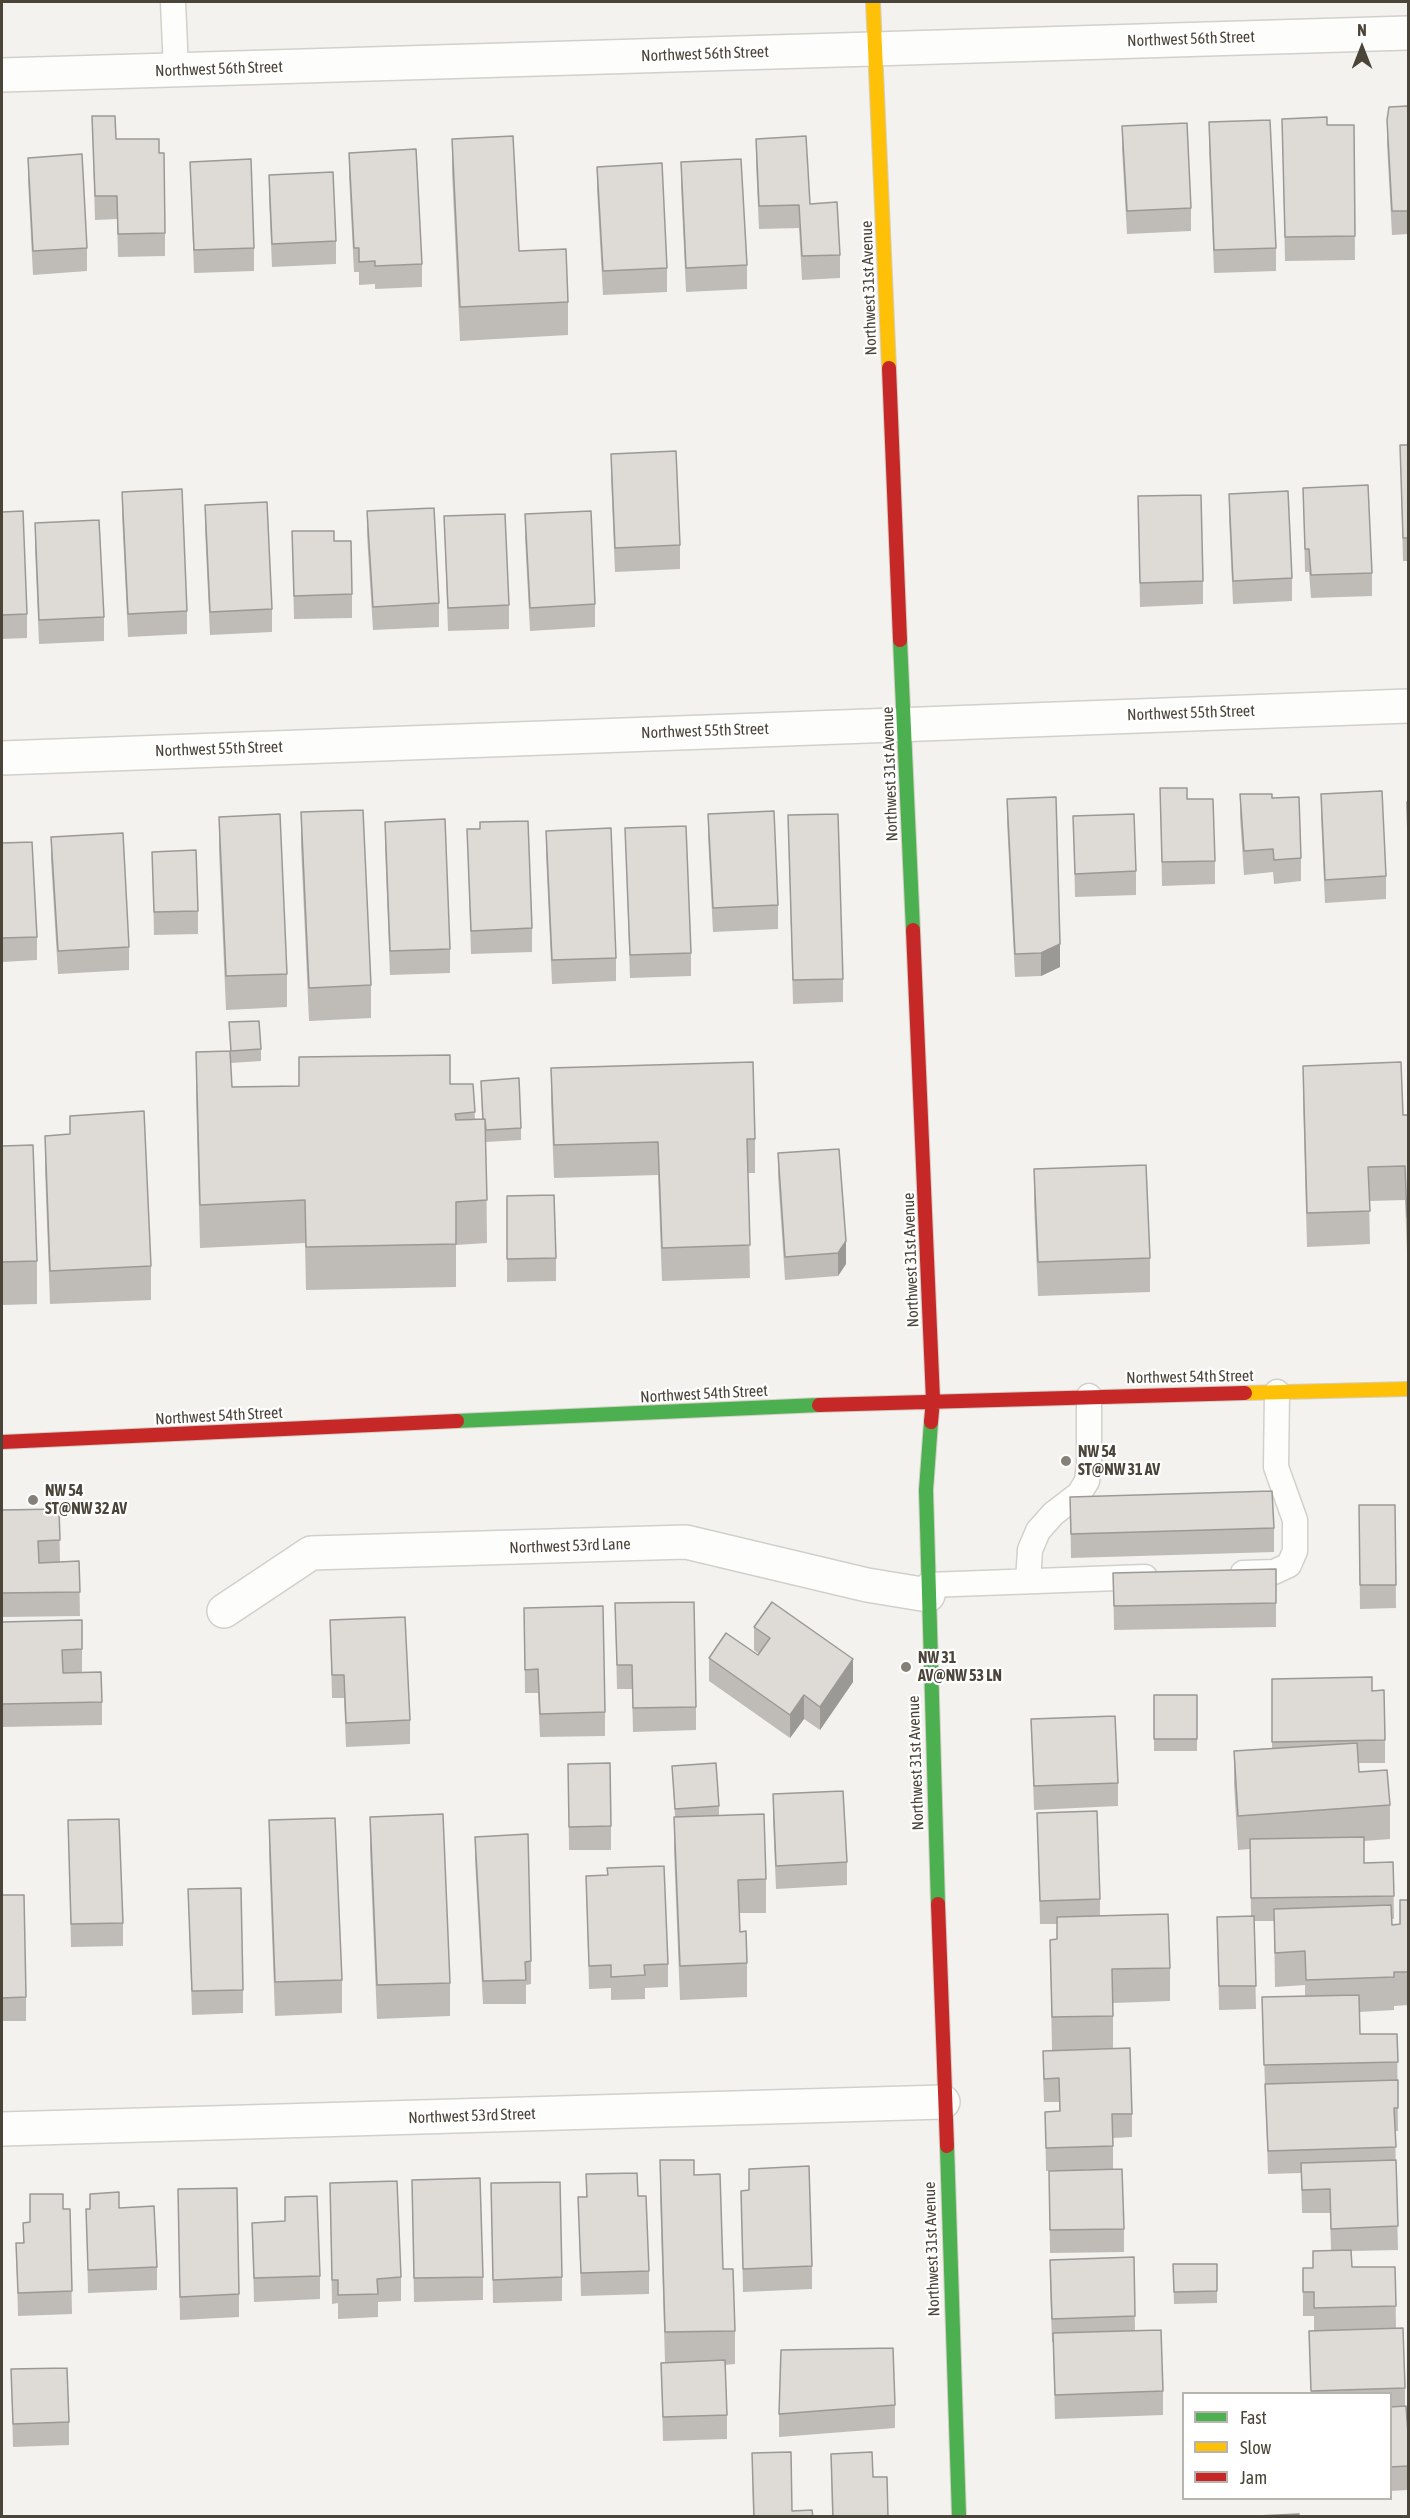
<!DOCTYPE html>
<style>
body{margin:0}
#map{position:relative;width:1410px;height:2518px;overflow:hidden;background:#f4f2ee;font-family:"Asap Condensed",sans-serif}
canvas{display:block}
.frame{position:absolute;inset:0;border:3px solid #4b4439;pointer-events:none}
.legend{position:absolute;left:1182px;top:2392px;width:210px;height:108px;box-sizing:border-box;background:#fff;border:2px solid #b7b4b0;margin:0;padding:8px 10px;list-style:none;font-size:18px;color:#4b4439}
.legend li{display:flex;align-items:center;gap:12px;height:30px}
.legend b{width:30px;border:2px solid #b7b4b0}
.north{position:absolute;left:1332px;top:18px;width:60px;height:60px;-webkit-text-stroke:4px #fff;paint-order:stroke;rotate:0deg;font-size:16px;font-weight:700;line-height:24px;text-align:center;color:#4b4439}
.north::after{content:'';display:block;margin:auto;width:21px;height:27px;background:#4b4439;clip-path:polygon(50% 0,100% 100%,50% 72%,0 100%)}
</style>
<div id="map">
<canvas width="1410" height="2518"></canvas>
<div class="frame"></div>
<ul class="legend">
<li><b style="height:8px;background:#4caf50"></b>Fast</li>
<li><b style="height:8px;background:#ffc107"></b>Slow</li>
<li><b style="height:8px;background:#c62828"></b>Jam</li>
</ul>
<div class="north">N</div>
</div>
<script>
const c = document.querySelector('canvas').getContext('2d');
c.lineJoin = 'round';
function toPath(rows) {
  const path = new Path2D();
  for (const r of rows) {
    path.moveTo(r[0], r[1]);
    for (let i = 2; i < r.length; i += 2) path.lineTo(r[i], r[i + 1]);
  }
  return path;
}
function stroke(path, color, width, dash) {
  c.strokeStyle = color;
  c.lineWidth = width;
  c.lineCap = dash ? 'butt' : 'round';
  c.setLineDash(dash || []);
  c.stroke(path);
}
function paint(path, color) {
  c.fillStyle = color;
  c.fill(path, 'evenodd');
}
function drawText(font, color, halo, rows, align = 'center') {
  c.font = font + ' "Asap Condensed",sans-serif';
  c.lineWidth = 4.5;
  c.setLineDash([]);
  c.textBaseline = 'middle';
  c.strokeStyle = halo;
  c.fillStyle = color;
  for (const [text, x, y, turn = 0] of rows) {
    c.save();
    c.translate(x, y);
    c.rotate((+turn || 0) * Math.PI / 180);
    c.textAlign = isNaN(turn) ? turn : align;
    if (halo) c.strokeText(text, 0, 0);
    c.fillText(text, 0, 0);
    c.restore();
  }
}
const lane = toPath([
 [173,2,176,70],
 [1243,1573,1274,1572,1289,1565,1295,1551,1295,1520,1276,1467,1277,1392],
 [1028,1581,1030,1550,1038,1531,1053,1514,1079,1494,1087,1481,1089,1464,1089,1396],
 [928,1585,1145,1577]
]);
const street = toPath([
 [2,75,1408,33],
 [2,758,1408,706],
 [224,1611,311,1553,686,1542,867,1585,928,1595],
 [2,2129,943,2102]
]);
const fast = toPath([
 [900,640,913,930],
 [457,1421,819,1405],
 [931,1422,926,1490,938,1904],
 [947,2146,959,2516]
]);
const slow = toPath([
 [873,2,889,368],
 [1245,1393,1408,1389]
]);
const jam = toPath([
 [889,368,900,640],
 [913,930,933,1400,931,1422],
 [819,1405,1245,1393],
 [2,1442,457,1421],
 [938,1904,947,2146]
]);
stroke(lane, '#d2d0cb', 27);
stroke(street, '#d2d0cb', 36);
stroke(fast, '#d3cfc5', 16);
stroke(slow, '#d3cfc5', 16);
stroke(jam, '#d3cfc5', 16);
stroke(lane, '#fdfdfc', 24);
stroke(street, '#fdfdfc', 33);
stroke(fast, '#4caf50', 14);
stroke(slow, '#ffc107', 14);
stroke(jam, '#c62828', 14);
paint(toPath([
 [1408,106,1408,234,1392,235,1387,144,1387,120],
 [92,116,116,139,159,153,165,233,165,256,118,257,117,219,95,220],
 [1282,119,1327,125,1354,125,1355,260,1285,261],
 [1209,122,1276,248,1276,271,1214,273,1209,146],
 [1122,126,1191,208,1191,231,1127,234,1122,149],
 [452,139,519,251,568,302,568,335,460,341,452,173],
 [756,139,810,204,840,255,840,278,802,280,799,228,759,229,756,163],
 [349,153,422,264,422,287,375,289,375,284,359,285,359,272,354,272,349,176],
 [28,158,87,248,87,271,33,275,28,181],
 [190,162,254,248,254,271,194,273],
 [681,162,747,265,747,289,686,292,681,186],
 [597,167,667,268,667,292,603,295,597,190],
 [269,175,336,241,336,264,272,267,269,198],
 [1400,445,1408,445,1408,561,1403,561],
 [611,454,680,545,680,569,615,572,611,477],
 [1303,488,1372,573,1372,596,1311,598,1309,572,1305,572],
 [122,492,187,611,187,634,128,637,122,515],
 [1229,494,1292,578,1292,601,1233,604,1229,518],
 [1138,496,1203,581,1203,604,1140,607],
 [205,505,272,609,272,632,210,635,205,529],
 [367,511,439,603,439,627,373,630,367,535],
 [2,512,27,614,27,638,2,639],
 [525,514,595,604,595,627,530,631,525,538],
 [444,516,509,605,509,629,448,631],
 [35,523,104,617,104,641,39,644,35,547],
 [292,531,334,541,352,594,352,618,294,619],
 [1160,788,1187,799,1215,861,1215,884,1162,886],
 [1240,794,1301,858,1301,881,1274,884,1273,872,1244,875,1240,818],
 [1321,794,1386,876,1386,899,1325,903,1321,817],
 [1007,799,1060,967,1041,976,1015,977,1007,822],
 [1407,802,1408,802,1408,859,1407,826],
 [301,812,371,985,371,1018,309,1021,301,846],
 [708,814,778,905,778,929,713,932,708,837],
 [788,815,843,979,843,1002,793,1004],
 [1073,816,1136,871,1136,895,1075,897],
 [219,817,287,974,287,1007,226,1010,219,851],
 [385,822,450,949,450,973,390,975,385,846],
 [625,828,691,953,691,976,630,978],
 [467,829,532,928,532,952,471,954],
 [546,831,616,958,616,981,552,984,546,854],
 [51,837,129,947,129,970,58,974,51,861],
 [2,843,37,937,37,960,2,962],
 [152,852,198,911,198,934,154,935],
 [229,1022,261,1049,261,1061,231,1063],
 [196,1052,232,1087,473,1084,475,1119,482,1119,481,1081,521,1128,521,1140,486,1142,487,1243,456,1245,456,1287,306,1290,305,1243,200,1248,196,1095],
 [1303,1066,1403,1115,1408,1115,1408,1251,1407,1251,1405,1200,1369,1201,1370,1244,1307,1247,1303,1100],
 [551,1068,755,1139,755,1173,748,1173,750,1278,662,1281,658,1175,554,1178,551,1102],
 [70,1116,151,1266,151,1300,50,1304,45,1170,45,1136,70,1134],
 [2,1146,37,1261,37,1304,2,1305],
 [778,1153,846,1264,838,1276,785,1280,778,1176],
 [1034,1169,1150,1258,1150,1292,1038,1296,1034,1203],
 [507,1196,556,1258,556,1281,507,1282],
 [1070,1497,1274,1528,1274,1552,1071,1558],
 [1395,1505,1396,1608,1360,1609,1359,1529],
 [59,1509,60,1562,79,1561,80,1616,2,1617,2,1510],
 [1276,1569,1276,1627,1114,1630,1113,1573],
 [615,1603,696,1707,696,1730,633,1732,632,1689,617,1689],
 [524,1608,605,1712,605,1736,540,1737,538,1693,525,1693],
 [82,1620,82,1673,102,1702,102,1725,2,1727,2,1622],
 [330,1620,410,1720,410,1744,346,1747,344,1698,332,1698],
 [754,1627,853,1682,820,1730,804,1719,790,1738,709,1681,709,1658,758,1655,759,1654,754,1650],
 [1272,1679,1372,1691,1385,1740,1385,1763,1358,1763,1359,1772,1390,1805,1390,1839,1364,1841,1364,1863,1393,1862,1394,1919,1392,1919,1392,1925,1400,1924,1400,1900,1408,1900,1408,2005,1394,2006,1394,2010,1359,2012,1360,2034,1397,2034,1398,2131,1395,2131,1398,2250,1351,2251,1352,2267,1395,2267,1396,2328,1405,2388,1405,2406,1408,2433,1408,2490,1390,2491,1390,2394,1311,2394,1309,2331,1314,2331,1314,2316,1303,2316,1303,2268,1313,2268,1331,2250,1330,2213,1302,2213,1301,2173,1268,2174,1262,1997,1305,1996,1305,1985,1275,1987,1274,1921,1254,1921,1256,2009,1219,2010,1217,1917,1251,1916,1250,1849,1238,1850,1234,1784,1234,1751,1272,1748],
 [1154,1695,1197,1695,1197,1751,1154,1751],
 [1031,1719,1118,1783,1118,1806,1034,1810],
 [568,1764,611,1826,611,1850,569,1850],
 [672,1766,719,1806,719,1815,766,1879,766,1913,739,1913,740,1932,747,1963,747,1997,680,2000,674,1851,674,1817,675,1817],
 [773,1794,847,1862,847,1885,776,1889,773,1818],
 [1037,1813,1100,1899,1100,1916,1170,1968,1170,2001,1113,2003,1113,2049,1132,2114,1132,2137,1113,2138,1113,2169,1046,2171,1045,2112,1059,2112,1059,2102,1044,2102,1043,2075,1043,2051,1052,2051,1050,1940,1057,1939,1057,1924,1040,1924],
 [370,1817,450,1983,450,2016,377,2019,370,1851],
 [68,1820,123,1923,123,1946,71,1947],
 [269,1820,342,1980,342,2013,275,2016,269,1854],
 [475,1837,531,1961,531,1984,526,1985,526,2004,483,2004,475,1860],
 [607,1868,668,1964,668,1987,645,1988,645,1999,611,2000,611,1988,589,1989,586,1876,607,1875],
 [188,1889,243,1990,243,2013,192,2015],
 [2,1895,26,1997,26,2021,2,2021],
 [660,2160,694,2175,723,2269,735,2331,735,2364,725,2365,727,2415,727,2439,663,2441,661,2363,665,2362,660,2194],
 [749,2169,812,2266,812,2289,743,2292,741,2191,749,2190],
 [1049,2171,1124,2229,1124,2252,1050,2253],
 [586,2174,638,2196,649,2271,649,2294,581,2296,578,2197,586,2197],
 [412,2180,483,2277,483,2300,414,2302],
 [330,2183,401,2277,401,2301,378,2302,378,2317,338,2319,338,2303,332,2304],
 [491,2183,562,2277,562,2301,493,2303],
 [178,2189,239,2294,239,2317,180,2320],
 [90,2194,119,2208,157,2267,157,2290,88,2293,86,2209,90,2209],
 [285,2197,320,2276,320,2299,254,2302,252,2223,285,2221],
 [63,2209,70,2209,72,2314,18,2316,16,2243,23,2243,23,2223,30,2222],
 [1134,2257,1135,2331,1163,2391,1163,2415,1055,2419,1053,2342,1052,2342,1050,2284,1050,2260],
 [1173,2264,1217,2264,1217,2303,1174,2304],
 [11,2369,69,2422,69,2445,13,2447],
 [895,2405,895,2428,779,2437,779,2414],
 [752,2453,792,2511,813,2517,753,2517],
 [831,2454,888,2517,832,2517]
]), '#bfbcb8');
paint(toPath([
 [1060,944,1060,967,1041,976,1041,953],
 [846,1241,846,1264,838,1276,838,1253],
 [853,1659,853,1682,820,1730,820,1707],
 [804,1695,804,1719,790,1738,790,1715]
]), '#9b9996');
const building = toPath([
 [1408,106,1408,211,1392,211,1387,120,1389,107,1408,106],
 [92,116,115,116,116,139,159,139,159,153,164,153,165,233,118,234,117,196,95,196,92,116],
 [1327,117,1327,125,1354,125,1355,236,1285,237,1282,119,1327,117],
 [1270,120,1276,248,1214,250,1209,122,1270,120],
 [1187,123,1191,208,1127,211,1122,126,1187,123],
 [513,136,519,251,566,249,568,302,460,307,452,139,513,136],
 [806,136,810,204,837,202,840,255,802,256,799,205,759,206,756,139,806,136],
 [416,149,422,264,375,266,375,261,359,262,359,248,354,248,349,153,416,149],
 [82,154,87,248,33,251,28,158,82,154],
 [251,159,254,248,194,250,190,162,251,159],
 [741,159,747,265,686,268,681,162,741,159],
 [662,163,667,268,603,271,597,167,662,163],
 [333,172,336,241,272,244,269,175,333,172],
 [1400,445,1408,445,1408,538,1403,538,1400,445],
 [676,451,680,545,615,548,611,454,676,451],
 [1368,485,1372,573,1311,575,1309,549,1305,549,1303,488,1368,485],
 [182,489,187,611,128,614,122,492,182,489],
 [1288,491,1292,578,1233,581,1229,494,1288,491],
 [1201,495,1203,581,1140,583,1138,496,1201,495],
 [267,502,272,609,210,612,205,505,267,502],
 [434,508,439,603,373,607,367,511,434,508],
 [23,511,27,614,2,615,2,512,23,511],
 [591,511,595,604,530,608,525,514,591,511],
 [505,514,509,605,448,608,444,516,505,514],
 [99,520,104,617,39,620,35,523,99,520],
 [292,531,334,531,334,541,351,541,352,594,294,596,292,531],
 [1160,788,1187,788,1187,799,1213,799,1215,861,1162,862,1160,788],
 [1382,791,1386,876,1325,880,1321,794,1382,791],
 [1240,794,1272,794,1272,798,1299,797,1301,858,1274,860,1273,849,1244,851,1240,794],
 [1056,797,1060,944,1041,953,1015,954,1007,799,1056,797],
 [1407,802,1408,802,1408,836,1407,802],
 [363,810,371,985,309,988,301,812,363,810],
 [774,811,778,905,713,908,708,814,774,811],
 [280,814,287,974,226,976,219,817,280,814],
 [838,814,843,979,793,980,788,815,838,814],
 [1134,814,1136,871,1075,874,1073,816,1134,814],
 [445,819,450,949,390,951,385,822,445,819],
 [528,821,532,928,471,931,467,829,480,829,480,822,528,821],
 [686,826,691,953,630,955,625,828,686,826],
 [611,828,616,958,552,960,546,831,611,828],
 [123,833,129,947,58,951,51,837,123,833],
 [32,842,37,937,2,938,2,843,32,842],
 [196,850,198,911,154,912,152,852,196,850],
 [259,1021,261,1049,231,1051,229,1022,259,1021],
 [230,1051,232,1087,299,1086,299,1057,450,1055,450,1084,473,1084,475,1112,455,1114,456,1120,485,1119,487,1200,456,1202,456,1244,306,1247,305,1200,200,1205,196,1052,230,1051],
 [753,1062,755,1139,747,1139,750,1245,662,1248,658,1142,554,1145,551,1068,753,1062],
 [1401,1062,1403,1115,1408,1115,1408,1217,1407,1217,1405,1166,1368,1167,1370,1211,1307,1213,1303,1066,1401,1062],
 [519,1078,521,1128,486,1130,485,1119,483,1119,481,1081,519,1078],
 [144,1111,151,1266,50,1271,45,1136,70,1134,70,1116,144,1111],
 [33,1145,37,1261,2,1262,2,1146,33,1145],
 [839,1149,846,1241,838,1253,785,1257,778,1153,839,1149],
 [1146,1165,1150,1258,1038,1262,1034,1169,1146,1165],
 [554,1195,556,1258,507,1259,507,1196,554,1195],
 [1272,1491,1274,1528,1071,1534,1070,1497,1272,1491],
 [1359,1505,1395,1505,1396,1585,1360,1585,1359,1505],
 [59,1509,60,1540,38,1541,39,1563,79,1561,80,1592,2,1593,2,1510,59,1509],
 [1276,1569,1276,1603,1114,1606,1113,1573,1276,1569],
 [694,1602,696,1707,633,1708,632,1665,617,1665,615,1603,694,1602],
 [772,1602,853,1659,820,1707,804,1695,790,1715,709,1658,726,1633,758,1655,770,1638,754,1627,772,1602],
 [603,1606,605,1712,540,1714,538,1669,525,1670,524,1608,603,1606],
 [405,1617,410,1720,346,1723,344,1675,332,1675,330,1620,405,1617],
 [82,1620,82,1649,62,1650,63,1673,101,1672,102,1702,2,1704,2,1622,82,1620],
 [1372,1677,1372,1691,1384,1690,1385,1740,1272,1742,1272,1679,1372,1677],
 [1154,1695,1197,1695,1197,1739,1154,1739,1154,1695],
 [1115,1716,1118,1783,1034,1786,1031,1719,1115,1716],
 [1357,1743,1359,1772,1387,1770,1390,1805,1238,1816,1234,1751,1357,1743],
 [610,1763,611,1826,569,1827,568,1764,610,1763],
 [716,1763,719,1806,675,1809,672,1766,716,1763],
 [843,1791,847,1862,776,1866,773,1794,843,1791],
 [1097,1811,1100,1899,1040,1901,1037,1813,1097,1811],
 [443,1814,450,1983,377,1985,370,1817,443,1814],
 [764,1814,766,1879,738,1880,740,1932,746,1931,747,1963,680,1966,674,1817,764,1814],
 [335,1818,342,1980,275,1982,269,1820,335,1818],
 [119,1819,123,1923,71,1924,68,1820,119,1819],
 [528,1834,531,1961,525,1962,526,1980,483,1981,475,1837,528,1834],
 [1364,1837,1364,1863,1393,1862,1394,1896,1251,1898,1250,1839,1364,1837],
 [664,1866,668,1964,644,1965,645,1975,611,1977,611,1965,589,1966,586,1876,608,1875,607,1868,664,1866],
 [241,1888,243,1990,192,1991,188,1889,241,1888],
 [2,1895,24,1895,26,1997,2,1998,2,1895],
 [1400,1900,1408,1900,1408,1972,1394,1972,1394,1977,1306,1980,1305,1951,1275,1953,1274,1909,1391,1905,1392,1925,1400,1924,1400,1900],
 [1168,1914,1170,1968,1112,1969,1113,2016,1052,2017,1050,1940,1057,1939,1057,1917,1168,1914],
 [1254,1916,1256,1986,1219,1986,1217,1917,1254,1916],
 [1359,1995,1360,2034,1397,2034,1398,2062,1264,2065,1262,1997,1359,1995],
 [1130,2048,1132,2114,1112,2114,1113,2146,1046,2148,1045,2112,1060,2111,1059,2078,1044,2079,1043,2051,1130,2048],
 [1398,2080,1398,2108,1394,2108,1396,2147,1268,2151,1265,2084,1398,2080],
 [660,2160,694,2160,694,2175,720,2174,723,2269,733,2269,735,2331,665,2332,660,2160],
 [1396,2160,1398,2226,1331,2229,1330,2189,1302,2190,1301,2163,1396,2160],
 [809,2166,812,2266,743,2269,741,2191,749,2190,749,2169,809,2166],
 [1122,2169,1124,2229,1050,2230,1049,2171,1122,2169],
 [637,2173,638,2196,646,2196,649,2271,581,2273,578,2197,587,2197,586,2174,637,2173],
 [480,2178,483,2277,414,2278,412,2180,480,2178],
 [397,2181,401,2277,377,2279,378,2294,338,2295,338,2280,332,2280,330,2183,397,2181],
 [560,2182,562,2277,493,2280,491,2183,560,2182],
 [237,2188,239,2294,180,2297,178,2189,237,2188],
 [119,2192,119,2208,154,2206,157,2267,88,2270,86,2209,90,2209,90,2194,119,2192],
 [30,2194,63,2194,63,2209,70,2209,72,2291,18,2293,16,2243,24,2243,23,2223,30,2222,30,2194],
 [317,2196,320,2276,254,2278,252,2223,285,2221,285,2197,317,2196],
 [1351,2250,1352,2267,1395,2267,1396,2306,1314,2308,1314,2292,1303,2292,1303,2268,1313,2268,1313,2251,1351,2250],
 [1134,2257,1135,2316,1052,2319,1050,2260,1134,2257],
 [1173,2264,1217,2264,1217,2291,1174,2292,1173,2264],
 [1403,2328,1405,2388,1311,2391,1309,2331,1403,2328],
 [1161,2330,1163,2391,1055,2395,1053,2333,1161,2330],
 [893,2348,895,2405,779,2414,781,2350,893,2348],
 [725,2360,727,2415,663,2417,661,2363,725,2360],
 [67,2368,69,2422,13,2424,11,2369,67,2368],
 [1406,2406,1408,2433,1408,2466,1390,2467,1390,2407,1406,2406],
 [791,2452,792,2511,812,2510,813,2517,754,2517,752,2453,791,2452],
 [872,2452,873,2477,887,2477,888,2517,833,2517,831,2454,872,2452],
 [1299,2514,1299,2517,1236,2517,1299,2514]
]);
paint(building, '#dedbd6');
stroke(building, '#9b9996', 1.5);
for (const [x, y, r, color] of [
 [1066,1461,6,"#868178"],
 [33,1500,6,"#868178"],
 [906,1667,6,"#868178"]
]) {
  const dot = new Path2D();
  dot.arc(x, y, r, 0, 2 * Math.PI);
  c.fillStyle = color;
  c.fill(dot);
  stroke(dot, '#fff', 2);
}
drawText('16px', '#4b4439', '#fff', [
 ["Northwest 56th Street",1191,39,-2],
 ["Northwest 56th Street",705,54,-2],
 ["Northwest 56th Street",219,69,-2],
 ["Northwest 31st Avenue",869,288,-92],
 ["Northwest 55th Street",1191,713,-2],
 ["Northwest 55th Street",705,731,-2],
 ["Northwest 55th Street",219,749,-2],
 ["Northwest 31st Avenue",890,774,-92],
 ["Northwest 31st Avenue",911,1260,-92],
 ["Northwest 54th Street",1190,1377,-1],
 ["Northwest 54th Street",704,1394,-3],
 ["Northwest 54th Street",219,1416,-3],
 ["Northwest 53rd Lane",570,1546,-2],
 ["Northwest 31st Avenue",916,1763,-92],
 ["Northwest 53rd Street",472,2116,-2],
 ["Northwest 31st Avenue",932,2249,-92]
]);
drawText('bold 16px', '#4b4439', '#fff', [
 ["NW 54",1078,1452],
 ["ST@NW 31 AV",1078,1470],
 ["NW 54",45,1491],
 ["ST@NW 32 AV",45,1509],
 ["NW 31",918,1658],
 ["AV@NW 53 LN",918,1676]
], 'left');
</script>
